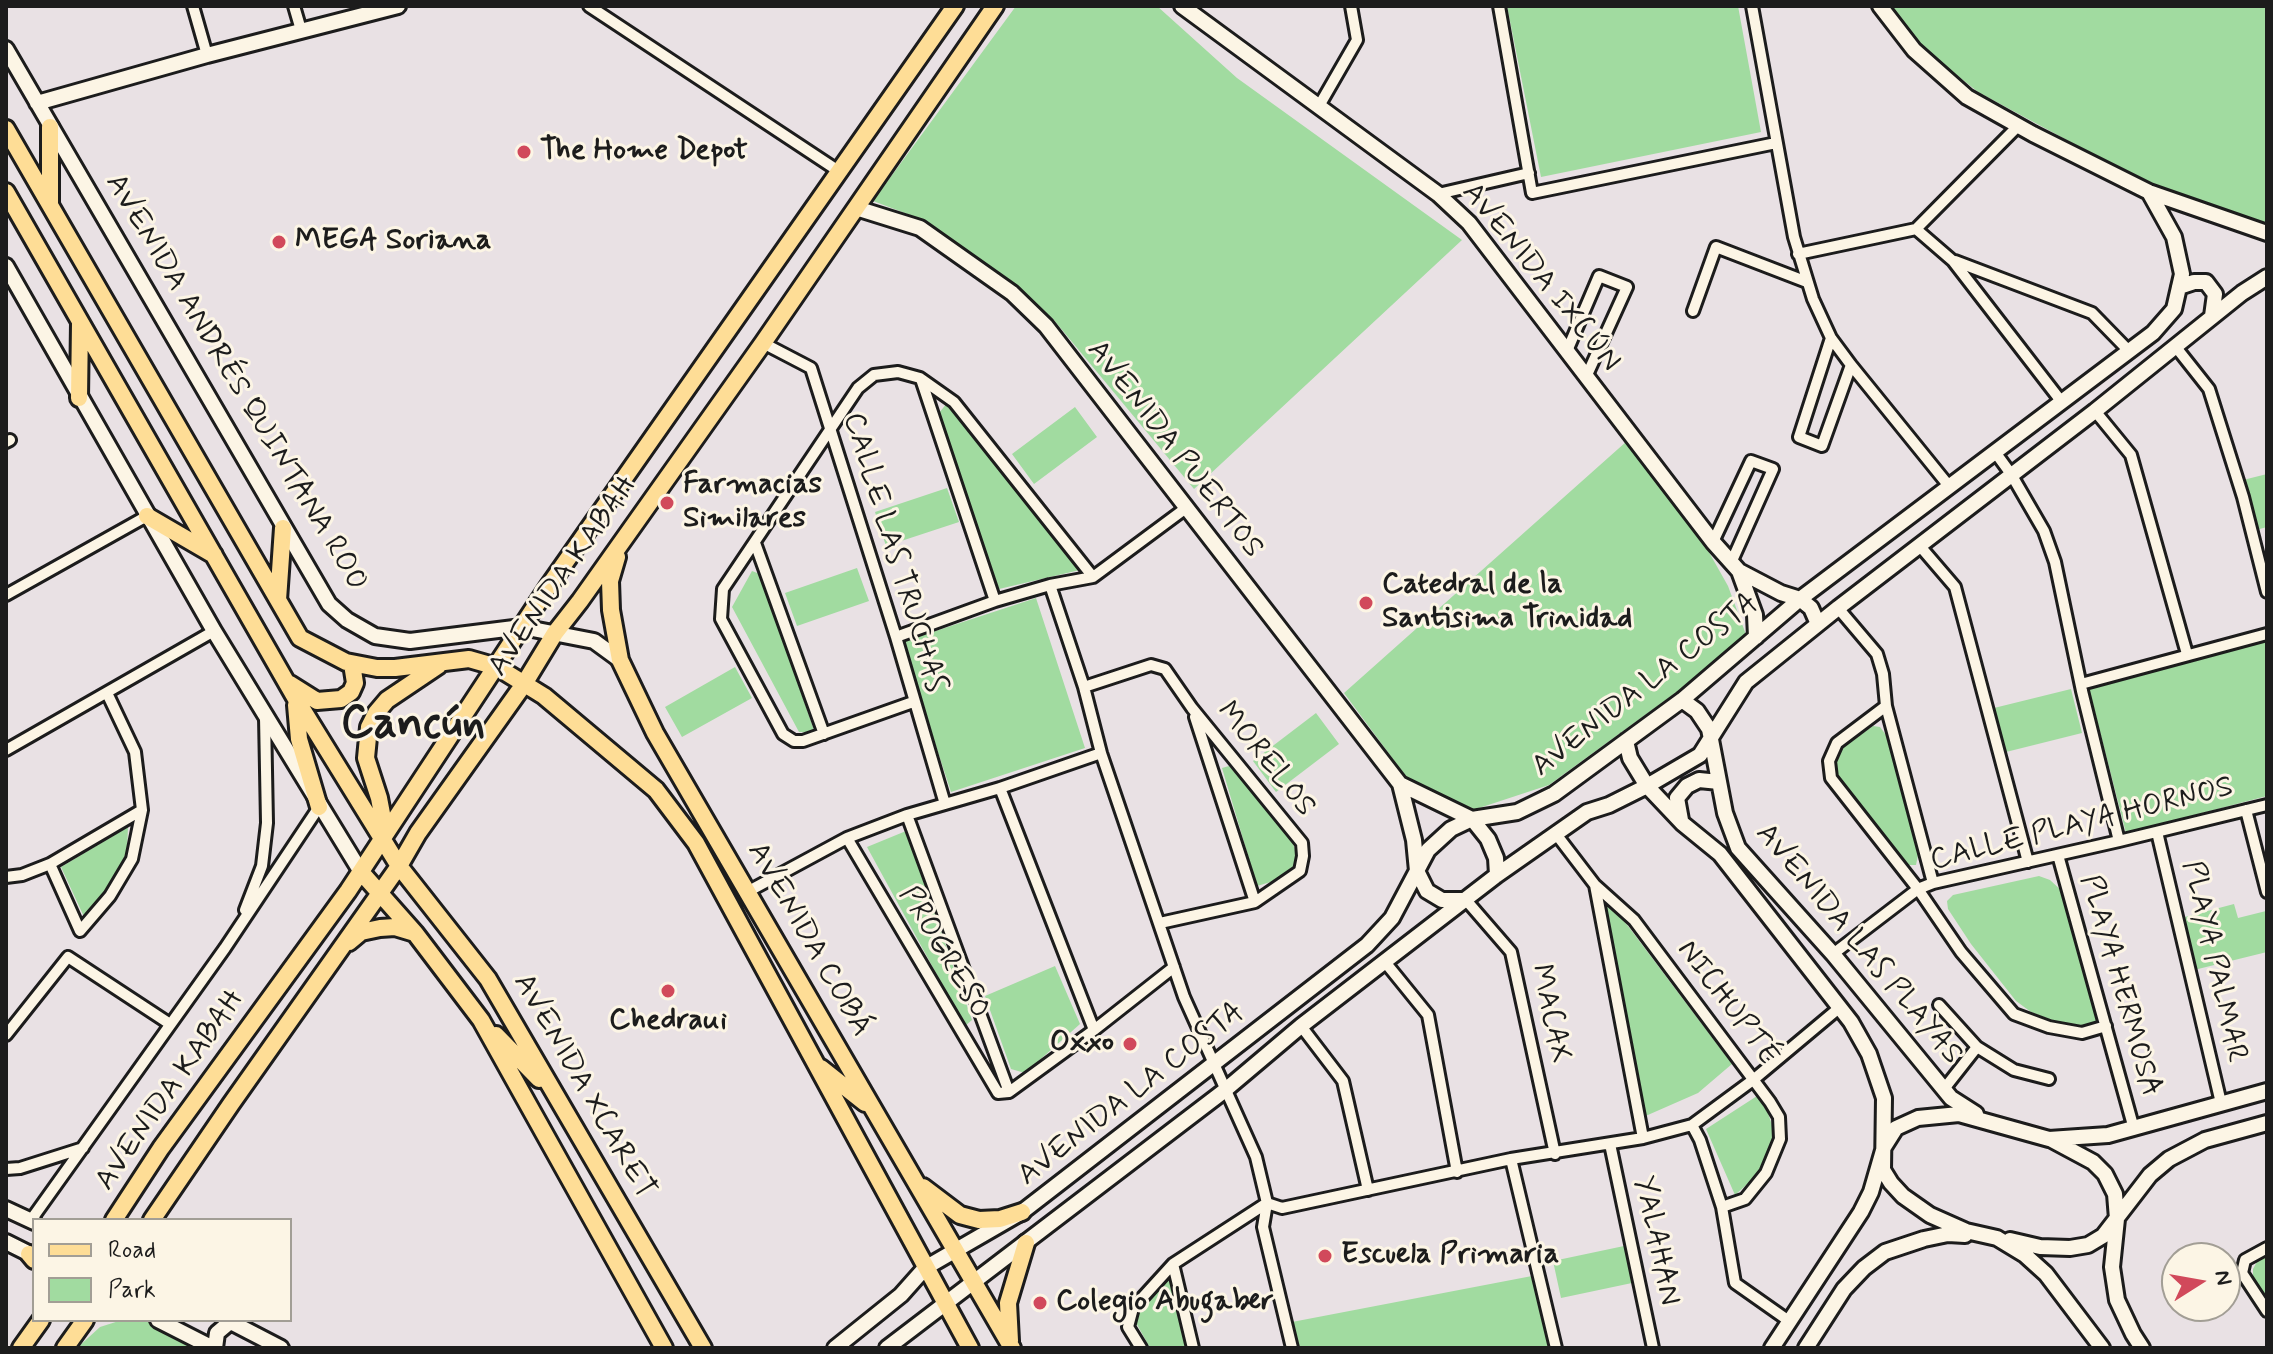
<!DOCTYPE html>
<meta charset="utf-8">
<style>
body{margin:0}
#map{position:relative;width:2273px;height:1354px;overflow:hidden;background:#e9e1e4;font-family:Mynerve,sans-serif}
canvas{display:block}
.frame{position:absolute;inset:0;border:8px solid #1c1c1c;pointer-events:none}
.legend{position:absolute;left:32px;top:1218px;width:260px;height:104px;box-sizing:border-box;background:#fcf5e5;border:2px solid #a29e95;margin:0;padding:10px 14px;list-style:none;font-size:24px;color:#1c1c1c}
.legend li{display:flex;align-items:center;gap:16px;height:40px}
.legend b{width:40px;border:2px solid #a29e95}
.north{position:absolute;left:2161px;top:1242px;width:80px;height:80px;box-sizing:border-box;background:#fcf5e5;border:2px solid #a29e95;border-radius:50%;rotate:79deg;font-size:22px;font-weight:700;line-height:32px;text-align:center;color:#1c1c1c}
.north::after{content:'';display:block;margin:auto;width:28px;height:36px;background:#d1495b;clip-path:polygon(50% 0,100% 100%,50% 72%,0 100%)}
</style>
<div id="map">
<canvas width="2273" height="1354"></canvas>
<div class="frame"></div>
<ul class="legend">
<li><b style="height:10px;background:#fedd96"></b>Road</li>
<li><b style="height:22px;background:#a1dba0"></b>Park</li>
</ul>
<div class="north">N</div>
</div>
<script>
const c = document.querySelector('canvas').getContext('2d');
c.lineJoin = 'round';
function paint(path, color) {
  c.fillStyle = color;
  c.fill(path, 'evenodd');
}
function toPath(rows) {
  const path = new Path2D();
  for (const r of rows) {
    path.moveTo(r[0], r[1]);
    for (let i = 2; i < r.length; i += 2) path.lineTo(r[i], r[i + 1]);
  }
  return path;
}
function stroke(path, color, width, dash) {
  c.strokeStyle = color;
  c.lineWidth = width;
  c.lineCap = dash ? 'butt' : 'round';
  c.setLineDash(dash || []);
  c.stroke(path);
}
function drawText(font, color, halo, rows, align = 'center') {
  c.font = font + ' Mynerve,sans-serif';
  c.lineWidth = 6;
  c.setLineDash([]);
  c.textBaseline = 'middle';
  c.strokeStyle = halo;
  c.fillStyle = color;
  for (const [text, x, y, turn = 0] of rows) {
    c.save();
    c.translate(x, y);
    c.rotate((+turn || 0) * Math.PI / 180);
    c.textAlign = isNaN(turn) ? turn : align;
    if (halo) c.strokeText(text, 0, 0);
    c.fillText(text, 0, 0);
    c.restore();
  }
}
paint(toPath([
 [1016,6,1157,6,1237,78,1462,240,1194,489,1053,319,926,221,873,201],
 [1507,6,1738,6,1761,132,1541,177],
 [1891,6,2267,6,2267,227,2150,185,1978,92,1919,45],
 [947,403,1080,570,999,589,939,413],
 [1075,407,1097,437,1034,484,1012,454],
 [1627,441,1701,538,1728,586,1748,640,1549,785,1473,810,1407,778,1344,693],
 [2267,474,2267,527,2256,530,2243,480],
 [947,488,959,522,886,546,875,512],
 [857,568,869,601,797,626,785,593],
 [752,571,760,574,815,733,799,732,732,607],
 [1036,598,1085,748,951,792,902,642],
 [2267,634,2267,796,2126,833,2088,685],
 [735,667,752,698,682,737,665,707],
 [2071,689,2082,733,2006,752,1994,708],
 [1316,713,1339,744,1276,792,1253,761],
 [1873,726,1880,727,1886,735,1916,843,1918,855,1916,865,1906,865,1838,775,1836,764,1843,747],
 [1229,766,1291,836,1295,850,1295,868,1274,881,1257,886,1222,768],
 [128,827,127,852,109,887,85,919,61,867],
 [906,831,972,1020,965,1026,867,847],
 [2039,876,2050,880,2063,892,2099,1021,2095,1025,2081,1027,2051,1020,2031,1012,2016,1001,1971,944,1948,909,1947,901,1953,895],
 [1602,896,1628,926,1732,1064,1698,1093,1641,1118],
 [2234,904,2238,918,2266,911,2267,952,2194,970,2181,918],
 [1055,966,1080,1024,1025,1073,1011,1069,985,996],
 [1757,1096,1768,1113,1774,1131,1769,1155,1753,1179,1735,1195,1706,1129],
 [1624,1246,1632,1283,1561,1298,1553,1261],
 [2267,1255,2267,1300,2253,1282,2253,1269,2259,1258],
 [1532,1276,1549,1348,1298,1348,1292,1322],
 [1166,1278,1172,1285,1186,1348,1150,1348,1134,1319,1139,1306],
 [122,1320,152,1322,202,1348,77,1348,100,1327]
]), '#a1dba0');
const street = toPath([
 [193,6,207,55],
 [294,6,301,30],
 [589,6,840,172],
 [1499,6,1532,193,1776,143],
 [1752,6,1794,237,1813,299,1831,338,1851,365,1949,486],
 [1319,106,1357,40,1351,6],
 [1438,194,1529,173],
 [1916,229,1953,261,2061,401],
 [1798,254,1916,229,2018,126],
 [1955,261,2092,313,2129,351],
 [1693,311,1716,247,1807,282],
 [1831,338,1799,437,1822,446,1851,365],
 [763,343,811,368,896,637,945,804],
 [2175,346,2209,389,2243,497,2267,592],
 [1567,351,1599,276,1627,287,1587,375],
 [921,379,995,601],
 [2095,411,2131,455,2187,654],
 [6,442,10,440],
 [1995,452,2011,474,2044,531,2055,562,2082,691,2119,841],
 [1713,542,1751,461,1773,469,1731,563],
 [755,543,824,734],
 [1919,545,1955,587,2028,862],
 [1050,585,1084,687,1101,753,1184,997,1256,1157,1267,1203,1263,1227,1292,1348],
 [6,595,147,516],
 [1838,608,1877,654,1883,674,1886,706,1933,883],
 [896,637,995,601,1050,585,1093,577,1186,508],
 [2081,684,2267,634],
 [1084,687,1151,665,1165,669,1192,708,1302,843,1303,856,1300,871,1255,902,1160,923],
 [913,702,803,741,794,741,783,734,721,619,723,589,858,388,874,375,898,372,920,378,954,402,1093,577],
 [1886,706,1837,743,1829,761,1831,778,1918,889,1961,952,2014,1014,2049,1027,2082,1033,2106,1026],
 [1195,717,1255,902],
 [6,750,214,631],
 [1000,788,1094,1030],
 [2246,810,2267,892],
 [907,815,1009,1092],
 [2157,832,2221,1103],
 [1556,834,1595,885,1634,920,1770,1102,1779,1117,1780,1139,1766,1173,1745,1199,1722,1207],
 [847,838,998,1093,1009,1092,1094,1030,1174,967],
 [2058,855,2134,1129],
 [50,864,80,931,110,896,132,859,142,810,135,752,107,693],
 [6,877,22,875,50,864,142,810],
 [1595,885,1643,1138],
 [747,892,847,838,907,815,1000,788,1101,753],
 [1466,900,1511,952,1555,1154],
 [245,910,262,866,267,823,265,717],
 [1833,954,1918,889,1933,883,2119,841,2267,805],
 [1385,962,1428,1015,1457,1172],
 [1939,1005,1977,1047],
 [1301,1026,1343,1081,1368,1190],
 [6,1035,68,957,170,1024],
 [1944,1089,1977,1047,2014,1070,2049,1079],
 [1692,1125,1700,1140,1722,1207,1735,1283,1789,1321],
 [1610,1144,1653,1348],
 [1511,1159,1556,1348],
 [6,1169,20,1168,83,1148],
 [31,1220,225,948,319,807],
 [2267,1248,2245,1260,2242,1273,2267,1311],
 [1173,1264,1193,1348],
 [1141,1348,1128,1327,1133,1308,1173,1264,1267,1203,1282,1208,1511,1159,1643,1138,1692,1125,1753,1080,1839,1008]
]);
const secondary = toPath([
 [1182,6,1438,194,1469,223,1713,542,1739,571,1781,593,1800,599,1811,608,1818,624],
 [1880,6,1914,50,1967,97,2033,134,2149,192,2267,233],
 [6,49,329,604,347,620,375,636,410,641,522,627,594,641,620,660],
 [37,103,207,55,398,6],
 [856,208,920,228,1012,293,1046,326,1400,784,1414,840,1417,871,1427,891,1442,900,1466,900],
 [6,266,214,631,361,872],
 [2179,287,2194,282,2206,282,2215,294,2212,316],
 [1739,571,1755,615,1756,637],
 [1682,700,1697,711,1709,729,1725,813,1738,848,1833,954,1951,1098,1976,1114],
 [1626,741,1630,758,1647,786,1682,823,1720,854,1851,1022,1869,1054,1884,1098,1883,1170,1891,1183,1903,1196,1930,1215,1966,1231,1997,1238,2025,1255,2046,1274,2102,1348],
 [1400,784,1472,819,1488,839,1496,858,1497,875],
 [1681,820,1677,798,1687,786,1699,780,1719,782],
 [2052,1140,2093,1162,2105,1174,2115,1194,2117,1219,2112,1267,2117,1300,2133,1334,2142,1348],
 [6,1209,34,1222],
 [2010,1240,2040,1247,2070,1248,2088,1245,2103,1236,2150,1175,2169,1159,2205,1140,2267,1123],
 [6,1242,34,1256],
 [158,1320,213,1348],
 [227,1320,281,1348],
 [215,1348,217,1333,230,1322],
 [835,1348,901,1295,925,1268,1022,1212,1367,945,1392,918,1428,850,1451,829,1472,819,1517,812,1554,794,1682,700,1800,599,2153,333,2174,309,2182,274,2174,237,2149,192],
 [887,1348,1224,1091,1301,1026,1497,875,1587,812,1609,805,1647,786,1700,755,1746,682,1838,608,2095,411,2242,293,2267,277],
 [1772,1348,1861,1212,1871,1192,1884,1147,1896,1128,1918,1118,1959,1114,2049,1139,2108,1135,2267,1091],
 [1806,1348,1844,1289,1864,1268,1885,1252,1924,1239,1948,1234,1965,1235]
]);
const primary = toPath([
 [6,129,300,638,346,662,377,668,395,668,469,659,497,667,544,696,656,790,696,843,970,1348],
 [6,192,296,699,399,866,488,979,703,1348],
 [50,203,50,127],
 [79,398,80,323],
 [147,516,214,555],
 [617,557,610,581,611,610,620,660,655,733,1012,1348],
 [278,600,283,528],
 [290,684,317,701,341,699,351,692,355,683,352,664],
 [296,705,299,739,319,807],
 [383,838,383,819,379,798,366,758,369,727,376,713,387,700,439,665],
 [361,872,415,933,481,1020,664,1348],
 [349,942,361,932,380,928,395,927,415,933],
 [496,1035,539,1079],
 [821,1068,865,1103],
 [923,1187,960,1215,979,1220,1000,1219,1022,1212],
 [114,1220,161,1148,348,891,548,587,955,6],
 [152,1220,231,1104,399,866,418,833,524,684,555,633,580,601,763,343,995,6],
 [29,1254,34,1260],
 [1010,1341,1008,1303,1026,1243],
 [21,1348,41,1320],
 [65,1348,85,1320]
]);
stroke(street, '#1c1c1c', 16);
stroke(secondary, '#1c1c1c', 20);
stroke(primary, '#1c1c1c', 22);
stroke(street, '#fcf5e5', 10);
stroke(secondary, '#fcf5e5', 14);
stroke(primary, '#fedd96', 16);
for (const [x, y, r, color] of [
 [524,152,8,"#d1495b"],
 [279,242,8,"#d1495b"],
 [667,503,8,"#d1495b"],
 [1366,603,8,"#d1495b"],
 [668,991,8,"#d1495b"],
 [1130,1044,8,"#d1495b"],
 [1325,1256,8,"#d1495b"],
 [1040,1303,8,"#d1495b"]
]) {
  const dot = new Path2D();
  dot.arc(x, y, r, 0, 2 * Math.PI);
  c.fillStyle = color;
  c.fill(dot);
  stroke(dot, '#fcf5e5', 3);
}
drawText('bold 30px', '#1c1c1c', '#fcf5e5', [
 ["The Home Depot",540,152],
 ["MEGA Soriana",295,242],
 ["Farmacias",683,486],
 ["Similares",683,520],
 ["Catedral de la",1382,586],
 ["Santisima Trinidad",1382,620],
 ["Chedraui",668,1022,"center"],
 ["Oxxo",1114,1044,"right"],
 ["Escuela Primaria",1341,1256],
 ["Colegio Abugaber",1056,1303]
], 'left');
drawText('30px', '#1c1c1c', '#fcf5e5', [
 ["AVENIDA IXCÚN",1540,278,51],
 ["AVENIDA ANDRÉS QUINTANA ROO",235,383,59],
 ["AVENIDA PUERTOS",1174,450,52],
 ["CALLE LAS TRUCHAS",893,553,73],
 ["AVENIDA KABAH",564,577,-55],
 ["AVENIDA LA COSTA",1646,686,-38],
 ["MORELOS",1265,760,51],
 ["CALLE PLAYA HORNOS",2082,825,-14],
 ["AVENIDA COBÁ",808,940,60],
 ["AVENIDA LAS PLAYAS",1858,945,50],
 ["PROGRESO",943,953,59],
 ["PLAYA PALMAR",2213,962,77],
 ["PLAYA HERMOSA",2119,986,74],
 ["NICHUPTÉ",1727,1004,53],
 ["MACAX",1549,1014,78],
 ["AVENIDA XCARET",583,1087,60],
 ["AVENIDA KABAH",171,1091,-55],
 ["AVENIDA LA COSTA",1132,1095,-38],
 ["YALAHAN",1655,1241,78]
]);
drawText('bold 46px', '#1c1c1c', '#fcf5e5', [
 ["Cancún",413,726]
]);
</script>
